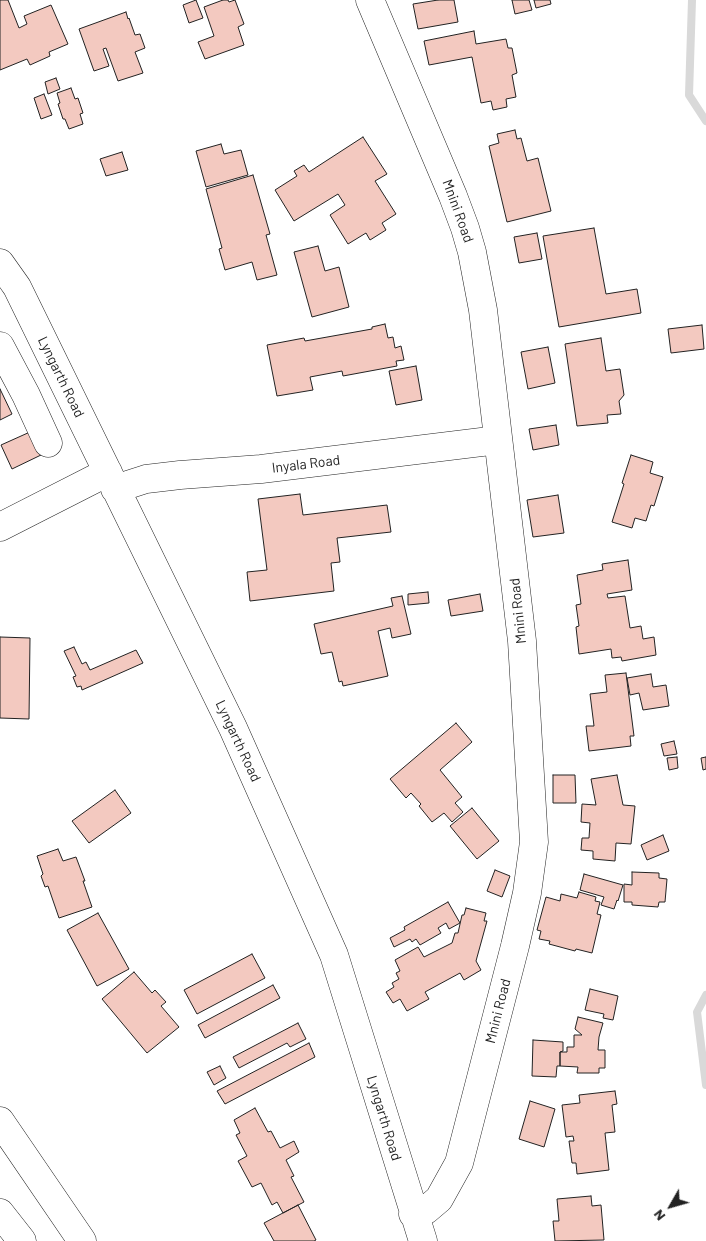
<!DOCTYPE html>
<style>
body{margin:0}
#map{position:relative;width:706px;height:1241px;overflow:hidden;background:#fff;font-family:Barlow,sans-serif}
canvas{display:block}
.north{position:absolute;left:646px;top:1181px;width:50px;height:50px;-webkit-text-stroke:4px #fff;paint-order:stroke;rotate:232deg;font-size:14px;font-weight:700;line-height:20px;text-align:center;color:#222}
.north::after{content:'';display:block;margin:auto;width:18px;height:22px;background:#222;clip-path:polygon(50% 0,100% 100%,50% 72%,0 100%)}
</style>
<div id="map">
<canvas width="706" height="1241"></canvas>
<div class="north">N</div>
</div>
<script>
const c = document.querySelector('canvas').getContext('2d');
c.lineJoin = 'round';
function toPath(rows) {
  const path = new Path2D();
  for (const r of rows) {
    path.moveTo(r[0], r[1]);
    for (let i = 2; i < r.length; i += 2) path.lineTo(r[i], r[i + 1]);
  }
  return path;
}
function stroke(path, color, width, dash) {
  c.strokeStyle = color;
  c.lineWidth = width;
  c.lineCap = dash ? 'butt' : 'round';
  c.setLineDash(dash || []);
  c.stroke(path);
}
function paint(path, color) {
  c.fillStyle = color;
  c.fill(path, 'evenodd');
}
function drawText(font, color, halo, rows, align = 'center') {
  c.font = font + ' Barlow,sans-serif';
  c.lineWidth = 4;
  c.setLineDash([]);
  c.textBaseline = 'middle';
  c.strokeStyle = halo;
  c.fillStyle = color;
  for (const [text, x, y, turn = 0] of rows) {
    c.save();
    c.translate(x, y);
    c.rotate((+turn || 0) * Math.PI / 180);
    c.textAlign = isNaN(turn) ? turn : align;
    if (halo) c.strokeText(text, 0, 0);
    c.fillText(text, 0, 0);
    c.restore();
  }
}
stroke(toPath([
 [692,0,689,95,706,121],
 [706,995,697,1012,706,1085]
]), '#d9d9d9', 8);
const building = toPath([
 [0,0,8,0,19,28,27,24,24,16,51,5,68,44,49,52,50,56,30,65,27,59,0,70,0,0],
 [196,0,203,18,189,23,183,5,196,0],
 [223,0,228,0,229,2,235,0,244,24,238,27,244,45,205,59,198,42,214,36,204,7,223,0],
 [438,0,454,0,458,22,418,29,413,4,438,0],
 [512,0,529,0,532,10,515,14,512,0],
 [534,0,550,0,551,4,536,8,534,0],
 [126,12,128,19,129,18,135,35,140,34,145,48,135,52,143,73,118,81,106,48,103,49,109,66,94,71,79,29,126,12],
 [474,31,476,44,506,39,508,48,512,48,517,73,512,75,516,97,506,99,507,107,493,110,491,101,481,103,472,57,429,65,424,41,474,31],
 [56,78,60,89,48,94,45,82,56,78],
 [71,88,75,99,78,98,83,113,80,114,83,124,69,129,65,119,63,119,58,104,60,103,57,93,71,88],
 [44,94,52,115,41,119,34,98,44,94],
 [515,130,517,139,521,138,527,161,538,158,551,211,507,222,489,146,499,143,497,134,515,130],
 [363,137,387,174,375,181,396,214,382,223,386,230,370,240,366,233,348,244,330,215,345,205,338,194,294,221,275,190,297,176,294,171,304,165,309,172,363,137],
 [221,144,224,154,241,150,248,175,206,187,196,151,221,144],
 [122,152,128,170,106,176,100,159,122,152],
 [253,175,270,234,266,235,277,275,257,280,252,262,225,270,219,249,222,248,206,189,253,175],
 [594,228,606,294,637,289,641,313,559,327,543,236,594,228],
 [537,233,542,259,519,263,514,237,537,233],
 [318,246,325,271,339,267,349,307,312,317,294,252,318,246],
 [385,324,388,338,393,337,395,348,401,346,404,360,396,361,397,366,343,376,342,371,310,377,313,390,277,396,267,345,304,338,305,341,372,329,372,327,385,324],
 [702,325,704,349,671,353,668,329,702,325],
 [601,338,606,371,620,369,624,395,619,401,621,414,607,415,608,423,577,426,565,344,601,338],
 [548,347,555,383,528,389,521,352,548,347],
 [416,366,422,400,396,405,389,371,416,366],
 [0,389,12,414,0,420,0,389],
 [556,425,559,445,533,450,529,429,556,425],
 [30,432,41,455,12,469,1,445,30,432],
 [631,455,653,462,650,473,663,477,654,506,651,505,646,521,635,518,632,528,612,522,624,484,622,483,631,455],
 [300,494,303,515,387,505,391,532,337,538,340,562,331,563,334,591,250,601,247,572,267,570,258,499,300,494],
 [558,495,564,533,533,537,527,500,558,495],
 [628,560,632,590,607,594,608,598,625,596,630,628,641,626,643,639,654,637,656,655,622,661,621,657,612,658,611,649,579,654,576,627,579,626,576,605,581,604,577,575,603,570,602,564,628,560],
 [428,592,429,603,408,605,408,594,428,592],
 [480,594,483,611,451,616,448,600,480,594],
 [402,596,411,634,392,638,390,628,378,631,388,676,343,686,342,681,339,682,332,652,321,654,314,624,393,606,391,598,402,596],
 [0,637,30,638,29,719,0,718,0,637],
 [74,647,82,664,86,662,90,670,136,650,143,663,82,690,81,686,77,687,73,677,76,676,64,651,74,647],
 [626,673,634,736,630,736,631,746,589,751,586,726,594,726,590,694,607,692,605,675,626,673],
 [651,674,653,687,666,685,669,706,643,710,639,693,630,695,627,678,651,674],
 [456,723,472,742,440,770,462,797,455,803,463,812,452,822,444,813,432,822,419,806,421,804,411,793,406,798,390,779,456,723],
 [674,741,677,754,664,756,661,744,674,741],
 [677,757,678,768,669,770,667,758,677,757],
 [706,757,706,769,703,770,701,758,706,757],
 [553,775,575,775,576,803,553,803,553,775],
 [617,775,623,805,635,806,631,844,616,843,615,861,593,859,593,851,581,850,582,838,589,838,590,823,581,822,582,804,596,805,591,779,617,775],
 [115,790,131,813,89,843,72,821,115,790],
 [472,808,499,841,477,859,450,826,472,808],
 [663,835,669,851,647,860,641,845,663,835],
 [58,849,63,861,76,857,85,881,83,881,92,907,59,918,48,886,45,887,41,876,43,874,37,856,58,849],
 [495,870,510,876,502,897,487,891,495,870],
 [632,872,659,873,659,878,667,879,665,902,659,902,658,907,632,905,632,902,624,902,624,884,632,885,632,872],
 [584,874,623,885,618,901,617,900,614,909,601,905,604,897,580,890,584,874],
 [579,892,596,897,595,901,600,902,597,914,601,915,592,953,576,949,575,951,549,944,550,941,539,939,541,931,537,930,546,897,560,901,561,894,577,898,579,892],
 [448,902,460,923,449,929,446,923,438,928,441,933,420,945,416,939,412,942,410,939,394,947,390,938,405,930,404,927,448,902],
 [466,908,486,913,484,921,487,921,476,961,481,970,464,980,460,973,425,992,429,999,407,1011,400,999,393,1003,386,992,394,987,392,983,399,979,396,973,400,971,395,960,418,947,424,957,452,943,455,933,458,933,462,915,464,915,466,908],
 [98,913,129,969,97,986,67,930,98,913],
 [252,954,265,978,197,1014,184,990,252,954],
 [134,972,152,993,155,990,166,1002,161,1006,179,1027,147,1053,102,999,134,972],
 [273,985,280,998,205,1038,198,1025,273,985],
 [590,989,618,996,613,1020,603,1018,604,1014,585,1010,590,989],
 [578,1017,603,1023,599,1037,598,1050,605,1050,605,1068,599,1068,599,1073,577,1073,578,1067,560,1066,560,1052,567,1052,567,1047,574,1047,574,1035,582,1035,575,1029,578,1017],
 [298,1023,306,1039,290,1047,287,1043,239,1068,233,1057,298,1023],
 [533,1040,563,1042,563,1051,560,1052,560,1066,557,1066,556,1077,532,1076,533,1040],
 [309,1043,315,1057,225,1104,217,1091,309,1043],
 [220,1066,226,1078,214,1085,207,1072,220,1066],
 [615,1091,617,1104,612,1105,615,1132,605,1133,609,1170,577,1174,576,1163,572,1163,569,1141,574,1141,573,1136,566,1137,562,1105,580,1103,579,1095,615,1091],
 [530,1101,555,1109,544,1147,519,1139,530,1101],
 [255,1108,268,1132,271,1131,280,1148,294,1141,299,1152,286,1160,294,1176,291,1177,304,1202,283,1213,277,1202,272,1205,261,1183,252,1187,238,1161,247,1156,236,1135,240,1133,234,1120,255,1108],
 [591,1196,592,1206,601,1205,604,1240,555,1241,553,1221,559,1221,557,1199,591,1196],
 [298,1205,316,1240,314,1241,274,1241,264,1223,298,1205]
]);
paint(building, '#f3c9c0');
stroke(building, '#222', 1);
const minor = toPath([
 [370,0,453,196,465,228,472,252,483,310,522,641,534,842,527,893,515,946,459,1163,439,1199,426,1210,413,1214],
 [0,263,17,287,233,728,334,955,423,1241],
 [0,346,26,395,48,443],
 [115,489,146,479,180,475,261,469,498,440],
 [0,527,108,472]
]);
const highway = toPath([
 [0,1121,82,1241],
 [0,1213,22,1241]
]);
stroke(minor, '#222', 29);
stroke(highway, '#222', 29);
stroke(minor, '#fff', 28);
stroke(highway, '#fff', 28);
drawText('14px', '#222', '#fff', [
 ["Mnini Road",458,211,70],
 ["Lyngarth Road",61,377,64],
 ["Inyala Road",306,464,-7],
 ["Mnini Road",518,611,-96],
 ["Lyngarth Road",238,741,65],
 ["Mnini Road",498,1011,-76],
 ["Lyngarth Road",384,1118,73]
]);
</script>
